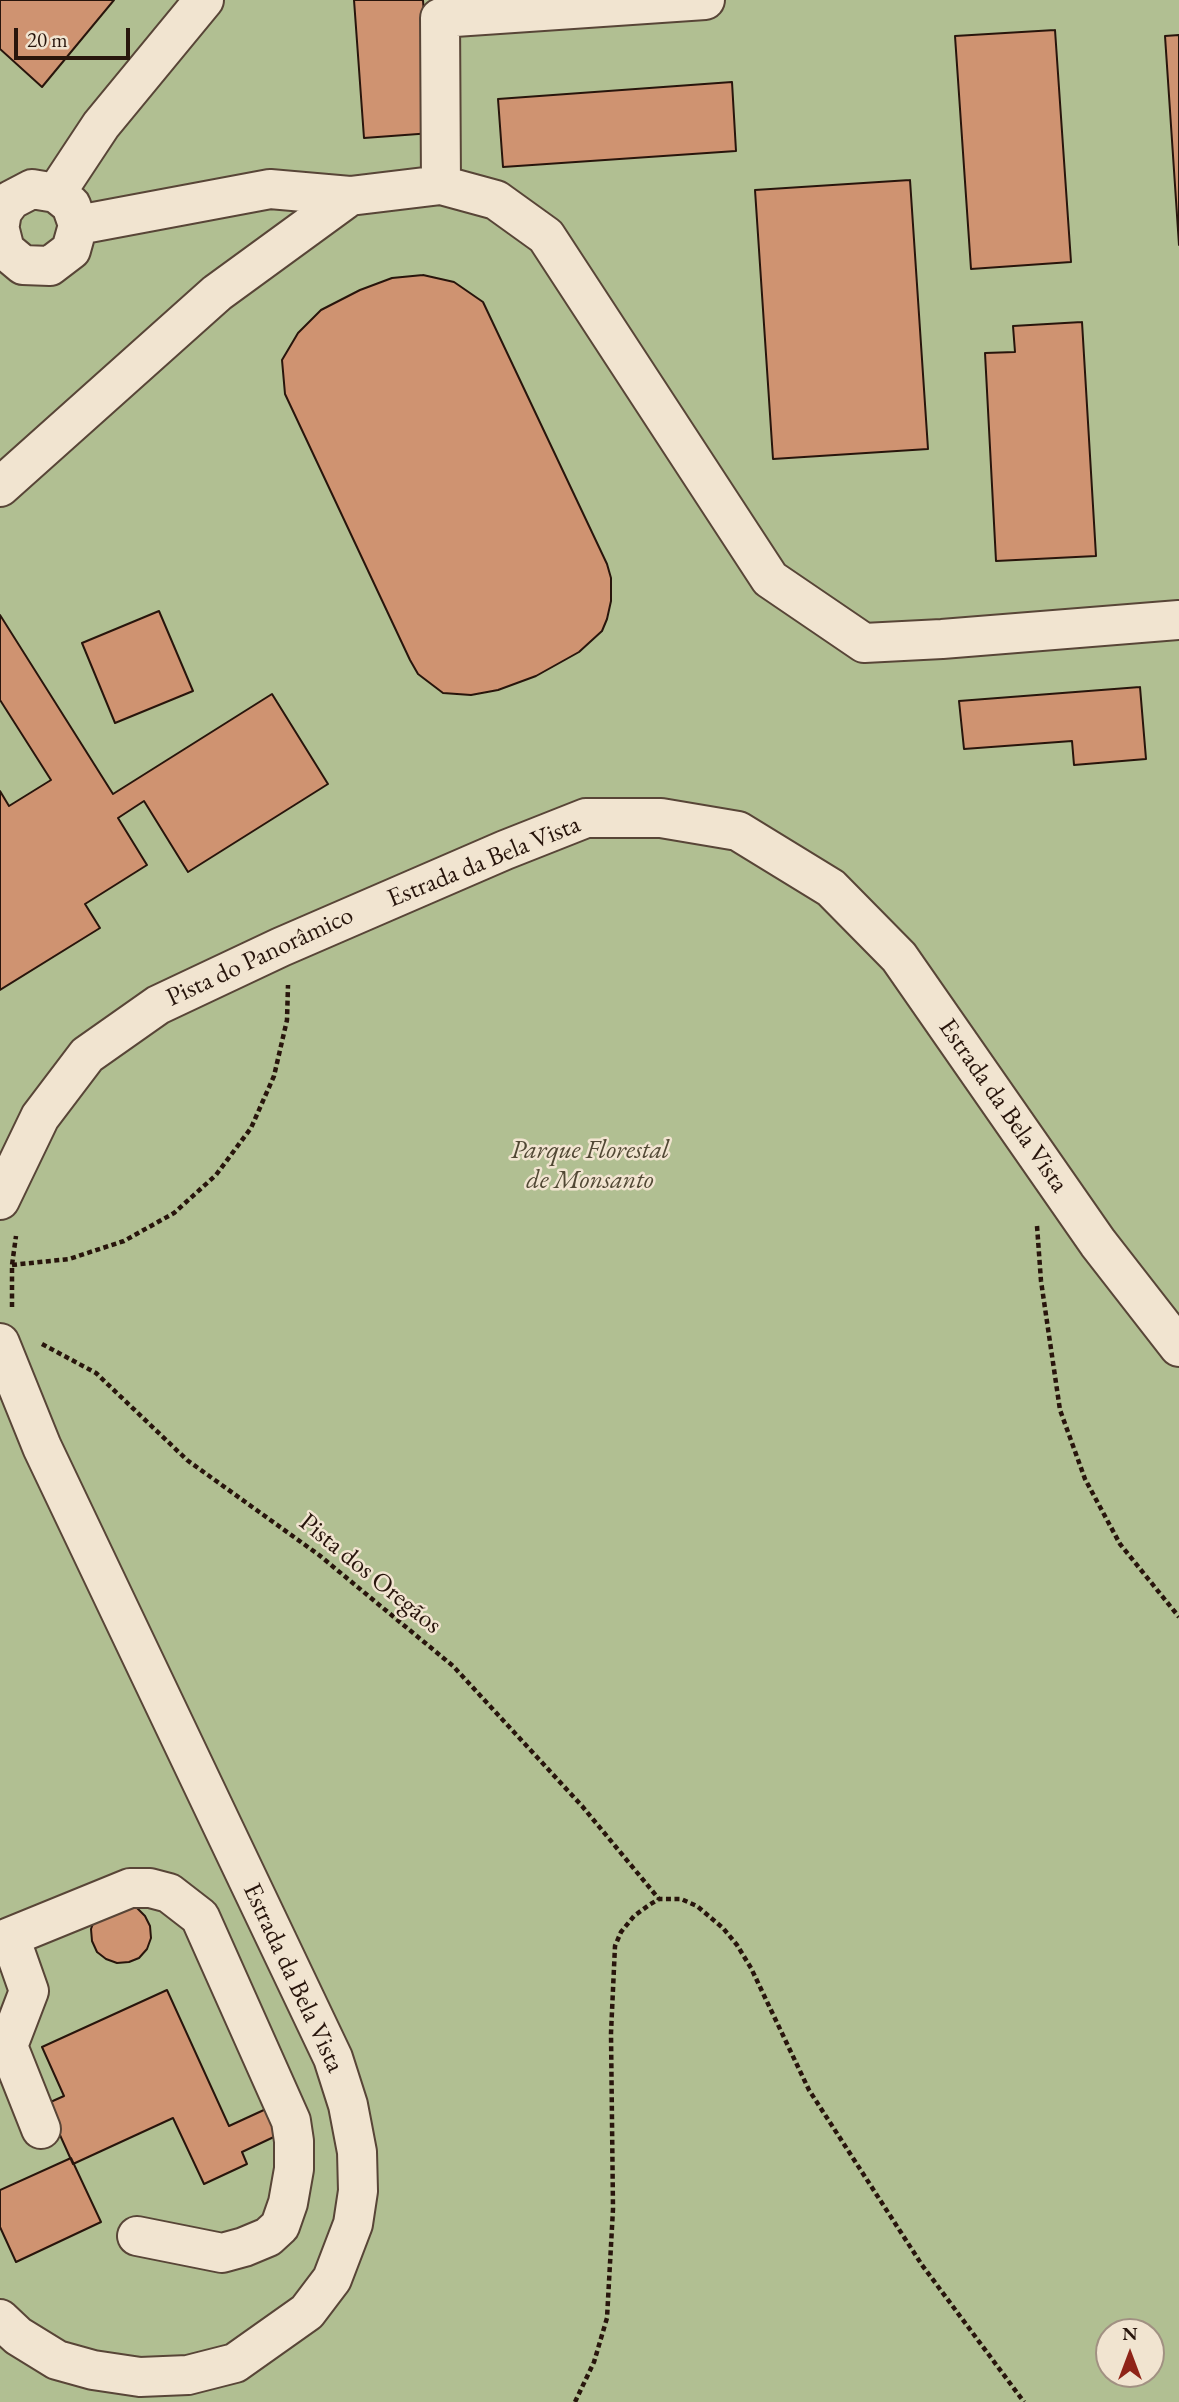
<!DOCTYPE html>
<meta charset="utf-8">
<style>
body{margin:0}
#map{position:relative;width:1179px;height:2402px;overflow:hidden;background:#e9d6b7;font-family:"EB Garamond",serif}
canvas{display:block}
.north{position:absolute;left:1095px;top:2318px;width:70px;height:70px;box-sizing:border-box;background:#f1e4d0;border:2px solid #a19182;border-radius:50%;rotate:0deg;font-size:19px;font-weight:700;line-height:28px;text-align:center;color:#28150c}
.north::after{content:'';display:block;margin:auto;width:24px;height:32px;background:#8f2418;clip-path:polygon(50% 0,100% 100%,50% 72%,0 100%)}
.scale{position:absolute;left:14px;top:28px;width:116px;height:32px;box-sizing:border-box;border:4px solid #28150c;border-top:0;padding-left:9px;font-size:21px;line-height:24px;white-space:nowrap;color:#28150c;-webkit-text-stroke:5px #f1e4d0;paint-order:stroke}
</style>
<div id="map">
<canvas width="1179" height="2402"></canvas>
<div class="north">N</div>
<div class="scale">20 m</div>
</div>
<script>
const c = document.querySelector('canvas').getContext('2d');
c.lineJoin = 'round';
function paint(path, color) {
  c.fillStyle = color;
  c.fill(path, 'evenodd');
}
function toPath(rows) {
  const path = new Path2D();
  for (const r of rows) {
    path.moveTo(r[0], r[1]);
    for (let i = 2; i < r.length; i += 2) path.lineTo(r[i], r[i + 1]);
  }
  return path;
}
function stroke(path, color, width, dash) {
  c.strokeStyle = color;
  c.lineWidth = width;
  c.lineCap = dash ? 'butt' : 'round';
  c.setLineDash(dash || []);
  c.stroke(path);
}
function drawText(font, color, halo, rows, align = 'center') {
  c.font = font + ' "EB Garamond",serif';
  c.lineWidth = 5;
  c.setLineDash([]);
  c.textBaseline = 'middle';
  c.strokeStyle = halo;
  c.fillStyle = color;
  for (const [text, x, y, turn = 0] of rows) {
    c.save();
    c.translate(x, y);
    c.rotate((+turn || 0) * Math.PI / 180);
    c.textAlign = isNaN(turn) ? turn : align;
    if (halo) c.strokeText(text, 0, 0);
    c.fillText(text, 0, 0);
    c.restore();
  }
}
paint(toPath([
 [0,0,1179,0,1179,2402,0,2402],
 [1109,2332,1151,2332,1151,2374,1109,2374]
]), '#b1bf92');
const building = toPath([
 [0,0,114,0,42,87,0,49,0,0],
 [354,0,423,0,432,133,364,138,354,0],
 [1055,30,1071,262,971,269,955,36,1055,30],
 [1179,35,1179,245,1165,36,1179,35],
 [732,82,736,151,503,167,498,99,732,82],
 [910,180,928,449,773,459,755,190,910,180],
 [423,275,454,282,483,302,607,564,611,578,611,601,607,619,602,631,579,652,536,676,498,690,471,695,443,693,418,674,410,660,285,394,282,360,298,333,321,310,360,290,392,278,423,275],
 [1082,322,1096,556,996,561,985,353,1015,352,1013,326,1082,322],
 [159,611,193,691,115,723,82,643,159,611],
 [0,615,113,794,272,694,328,784,188,872,144,801,118,818,147,865,85,904,100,928,0,990,0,791,9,806,51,780,0,700,0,615],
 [1140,687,1146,759,1074,765,1072,741,964,749,959,701,1140,687],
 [126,1904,137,1908,145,1916,150,1926,151,1938,147,1949,139,1958,129,1962,117,1963,106,1959,97,1952,92,1941,91,1929,95,1918,126,1904],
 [167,1990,229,2126,266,2109,278,2135,242,2152,247,2164,204,2184,173,2118,73,2164,46,2104,64,2096,42,2047,167,1990],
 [71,2158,101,2222,16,2262,0,2227,0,2190,71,2158]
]);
paint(building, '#cf9371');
stroke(building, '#28150c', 2);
const minor = toPath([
 [441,185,440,18,705,0],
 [56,193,101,125,204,0],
 [0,224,2,212,11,200,32,189,56,193,71,205,78,225,71,250,50,266,23,265,5,250,0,230],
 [78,225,270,189,350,196],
 [0,487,217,293,350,196,441,185,496,200,546,236,770,579,864,643,942,639,1179,620],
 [0,1200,40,1117,87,1055,158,1005,281,947,505,850,586,818,661,818,738,831,831,888,899,957,1098,1243,1179,1347],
 [0,1343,42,1447,333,2058,348,2105,357,2152,358,2191,353,2224,332,2279,307,2312,235,2363,188,2375,140,2377,93,2370,57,2360,18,2336,0,2319],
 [10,1937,29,1991,8,2046,41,2129],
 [0,1941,130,1888,150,1888,169,1893,200,1917,291,2121,294,2141,294,2169,288,2203,280,2226,268,2237,244,2247,222,2253,137,2236]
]);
stroke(minor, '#584537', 42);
stroke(toPath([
 [1037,1226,1041,1281,1060,1410,1085,1479,1120,1544,1179,1617],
 [12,1265,69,1259,124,1241,174,1213,216,1175,251,1128,274,1076,287,1020,288,985],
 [12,1307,12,1265,16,1236],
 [42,1344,96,1373,187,1460,319,1555,453,1666,582,1806,659,1899],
 [575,2402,594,2362,607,2318,613,2209,611,2033,615,1946,621,1932,634,1916,649,1905,659,1899,681,1899,697,1906,723,1928,737,1945,751,1968,809,2090,922,2265,1024,2402]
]), '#28150c', 4.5, [5, 3.5]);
stroke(minor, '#f1e4d0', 38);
drawText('26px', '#28150c', '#f1e4d0', [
 ["Estrada da Bela Vista",484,862,-22],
 ["Pista do Panorâmico",260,957,-25],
 ["Estrada da Bela Vista",1003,1106,55],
 ["Pista dos Oregãos",370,1574,39],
 ["Estrada da Bela Vista",293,1978,65]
]);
drawText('italic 26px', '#514834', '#f1e4d0', [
 ["Parque Florestal",590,1151],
 ["de Monsanto",590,1181]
]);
</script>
